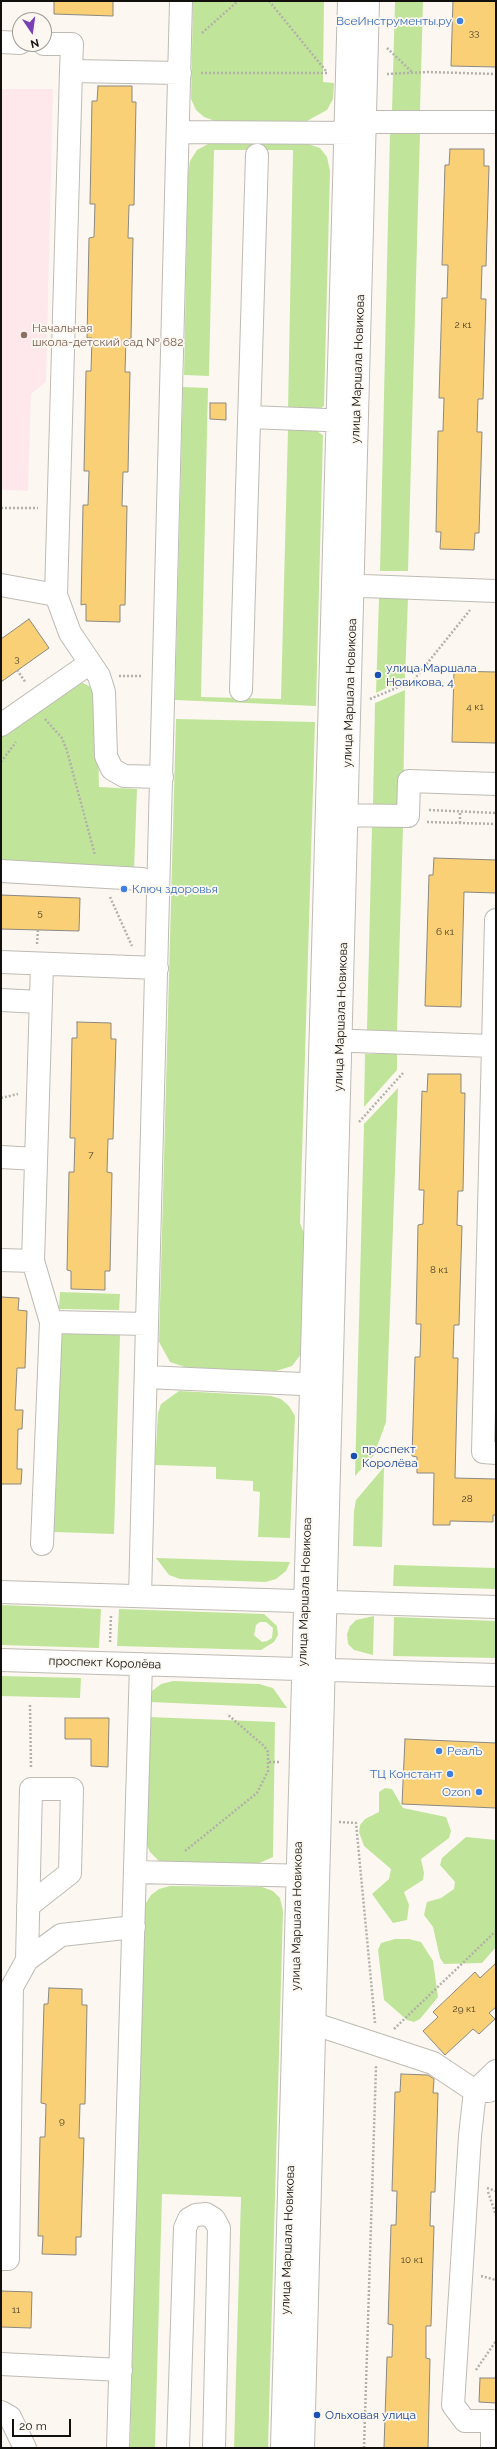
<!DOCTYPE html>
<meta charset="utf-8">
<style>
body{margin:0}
#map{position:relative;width:497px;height:2449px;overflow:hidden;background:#fcf8f1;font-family:Raleway,sans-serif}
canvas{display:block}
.frame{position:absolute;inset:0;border:2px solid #11100d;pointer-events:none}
.north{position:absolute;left:12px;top:12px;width:40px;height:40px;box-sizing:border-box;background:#fcf8f1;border:1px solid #9e9b96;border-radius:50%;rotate:167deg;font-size:11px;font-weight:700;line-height:16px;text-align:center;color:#11100d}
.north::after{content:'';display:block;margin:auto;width:14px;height:18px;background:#793fb5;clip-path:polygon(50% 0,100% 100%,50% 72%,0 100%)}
.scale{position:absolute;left:12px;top:2419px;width:59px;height:18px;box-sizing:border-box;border:2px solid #11100d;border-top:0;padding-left:5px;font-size:12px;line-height:14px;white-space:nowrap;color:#11100d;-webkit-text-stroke:3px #fcf8f1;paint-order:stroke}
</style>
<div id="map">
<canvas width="497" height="2449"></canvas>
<div class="frame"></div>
<div class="north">N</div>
<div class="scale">20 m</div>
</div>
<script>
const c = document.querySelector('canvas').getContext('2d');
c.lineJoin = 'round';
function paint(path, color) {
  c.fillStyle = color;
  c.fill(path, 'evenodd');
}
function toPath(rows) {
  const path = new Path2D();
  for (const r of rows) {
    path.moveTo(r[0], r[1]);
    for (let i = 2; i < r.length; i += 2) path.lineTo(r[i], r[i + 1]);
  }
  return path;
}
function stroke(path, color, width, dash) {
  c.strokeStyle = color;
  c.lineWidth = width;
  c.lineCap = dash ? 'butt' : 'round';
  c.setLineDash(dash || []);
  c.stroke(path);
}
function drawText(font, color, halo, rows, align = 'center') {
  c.font = font + ' Raleway,sans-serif';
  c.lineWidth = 3.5;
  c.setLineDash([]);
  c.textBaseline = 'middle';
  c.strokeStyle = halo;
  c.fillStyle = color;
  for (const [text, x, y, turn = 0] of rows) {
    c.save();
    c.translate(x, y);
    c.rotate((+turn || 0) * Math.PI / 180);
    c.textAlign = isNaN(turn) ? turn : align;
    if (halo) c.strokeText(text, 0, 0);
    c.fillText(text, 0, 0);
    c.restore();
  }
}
paint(toPath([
 [1,89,53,89,46,382,31,394,28,491,1,490]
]), '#fee8ec');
paint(toPath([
 [193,1,324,1,323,82,334,83,333,99,327,110,307,121,215,121,204,117,196,110,191,99],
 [395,1,423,1,420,111,392,111],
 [390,133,420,133,408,571,380,571],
 [208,144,308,144,320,148,327,157,330,171,324,406,316,411,288,410,293,150,214,150,209,376,184,375,188,173,190,161,197,150],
 [183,387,208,388,201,697,281,699,288,429,315,430,323,435,316,706,175,700],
 [379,598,408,598,405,679,376,693],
 [83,683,91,687,97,696,99,787,137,789,134,870,1,865,1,736,72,685],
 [405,690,403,805,373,804,375,703],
 [176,719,315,722,300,1223,306,1239,301,1354,292,1366,273,1372,185,1367,170,1362,159,1342],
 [372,827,403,827,397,1031,367,1030],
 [365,1054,397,1054,397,1070,364,1107],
 [398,1088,386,1422,374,1455,355,1476,364,1124],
 [60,1292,120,1294,119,1310,59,1309],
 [60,1333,120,1335,114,1534,54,1532],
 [179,1391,271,1396,281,1399,289,1406,295,1416,290,1538,258,1537,260,1492,253,1491,253,1481,216,1479,216,1467,155,1465,158,1413,161,1404],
 [384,1467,382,1547,353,1546,354,1511,356,1500],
 [156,1558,290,1562,286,1571,276,1579,266,1582,180,1579,169,1575],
 [394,1565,496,1568,496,1589,393,1586],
 [1,1605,101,1609,99,1648,1,1645],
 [119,1609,264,1614,277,1626,278,1635,274,1642,261,1650,117,1646],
 [260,1622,266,1622,273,1628,272,1638,267,1641,262,1642,254,1635,256,1625],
 [374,1616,373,1655,354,1650,348,1644,347,1634,350,1626,356,1620],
 [394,1617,496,1621,496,1658,393,1656],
 [1,1676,81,1678,80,1698,1,1696],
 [173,1681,259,1684,273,1688,287,1708,150,1702,152,1691,161,1684],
 [149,1717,275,1722,273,1857,257,1864,169,1864,159,1861,150,1852,146,1843],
 [385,1788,392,1789,403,1808,446,1817,451,1831,449,1838,421,1859,424,1873,423,1880,404,1892,409,1905,407,1920,393,1923,372,1894,389,1879,391,1869,364,1846,359,1832,360,1825,365,1819,379,1812,379,1792],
 [466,1837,496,1840,496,1947,482,1963,444,1964,440,1958,433,1927,424,1915,427,1902,441,1898,454,1889,455,1882,440,1865,442,1858],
 [170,1886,262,1887,273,1891,280,1898,283,1911,268,2448,234,2448,241,2197,162,2194,155,2448,130,2448,143,1914,146,1903,151,1895,159,1889],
 [395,1939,409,1939,421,1942,433,1961,438,1997,420,2019,414,2022,407,2020,384,2000,378,1950,381,1943]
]), '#c0e59a');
const building = toPath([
 [54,1,113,1,113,16,54,14,54,1],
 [453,1,496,1,496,67,451,66,453,1],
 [98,86,132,86,132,102,136,102,134,205,129,205,128,238,133,238,131,339,126,339,125,372,130,372,128,472,123,472,122,506,127,506,125,605,120,605,120,622,86,621,86,604,81,605,83,505,88,505,89,471,84,471,86,371,91,371,92,338,87,338,89,238,94,237,95,204,90,204,92,101,97,101,98,86],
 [450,149,484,149,484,166,489,166,486,266,482,266,481,299,486,299,483,399,478,399,477,432,482,432,479,533,475,533,474,550,440,549,441,532,436,532,438,431,443,431,444,398,439,398,442,298,447,298,448,265,442,265,445,165,449,165,450,149],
 [210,403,226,403,226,420,210,419,210,403],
 [29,619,49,648,1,682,1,639,29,619],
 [454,671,496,672,496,743,452,742,454,671],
 [434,858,496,860,496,893,464,892,461,1007,425,1006,429,875,433,875,434,858],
 [1,895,80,898,79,931,1,929,1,895],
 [77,1022,111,1023,111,1039,116,1039,113,1139,108,1139,107,1172,112,1173,110,1271,105,1271,105,1290,71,1289,71,1271,67,1270,69,1172,74,1172,75,1138,70,1138,72,1038,77,1038,77,1022],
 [428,1074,461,1074,461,1093,465,1093,463,1191,458,1191,457,1225,462,1226,459,1325,454,1325,453,1358,458,1358,455,1478,496,1479,496,1515,493,1515,493,1522,450,1521,450,1525,433,1525,434,1473,417,1473,417,1457,412,1456,415,1357,420,1357,421,1324,416,1324,418,1225,423,1224,424,1190,419,1190,422,1091,427,1092,428,1074],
 [1,1297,19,1298,18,1310,27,1311,25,1368,17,1368,15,1410,23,1410,22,1429,18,1429,17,1469,22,1469,21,1484,1,1484,1,1297],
 [65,1718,109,1718,108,1767,91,1766,91,1739,65,1739,65,1718],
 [405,1739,496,1743,496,1808,402,1804,405,1739],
 [496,1963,496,2007,489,2013,495,2019,479,2034,473,2029,445,2055,423,2031,438,2017,433,2012,475,1972,480,1978,496,1963],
 [49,1988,82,1989,82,2005,87,2005,85,2104,80,2104,79,2138,84,2138,81,2237,76,2237,76,2255,42,2254,43,2236,38,2236,40,2137,45,2137,46,2104,41,2103,44,2004,48,2004,49,1988],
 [401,2074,428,2075,434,2079,433,2093,438,2093,435,2192,431,2192,430,2226,434,2226,431,2326,426,2326,426,2358,430,2359,428,2448,384,2448,387,2357,392,2357,393,2325,388,2324,391,2225,396,2225,397,2191,392,2191,395,2092,400,2092,401,2074],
 [1,2291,32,2292,31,2328,1,2327,1,2291],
 [480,2378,496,2378,496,2403,479,2402,480,2378]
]);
paint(building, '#fad076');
stroke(building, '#8b8881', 1);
const minor = toPath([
 [1,42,20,43],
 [44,44,72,44,71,71,180,73],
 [71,71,56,595,70,633,99,676,104,692,106,756,112,769,124,776,162,777],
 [351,122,496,122],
 [178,132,360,133],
 [249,417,352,421],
 [1,585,56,595],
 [337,585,496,591],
 [241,690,257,155],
 [1,725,90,663],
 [331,815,408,816,409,781,496,784],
 [1,871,142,879],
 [1,962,157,968],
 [42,964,33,1261,51,1322,147,1324],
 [1,1000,40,1002],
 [326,1040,493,1046,496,920],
 [493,1046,483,1452,496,1453],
 [1,1157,36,1159],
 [1,1260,33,1261],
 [146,1377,324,1385],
 [42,1544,51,1322],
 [1,1592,496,1607],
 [140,1596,181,1],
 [1,1660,496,1675],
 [135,1872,312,1876],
 [27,1960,31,1789,72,1789,70,1873,28,1906],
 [299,2024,314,2024,333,2030,433,2063,475,2091,489,2091],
 [1,2259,8,2259,12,1987,27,1960,61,1935,134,1927],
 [1,2364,121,2370],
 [1,2412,10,2417,25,2448],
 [118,2448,141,1664],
 [178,2448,185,2228,189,2219,196,2215,206,2214,214,2219,219,2228,214,2448],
 [282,2448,349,1],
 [303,2448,368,1],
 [492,2448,492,2421,465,2421,453,2405,470,2136,475,2091,496,2071]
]);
stroke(minor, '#bebbb4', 24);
stroke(toPath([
 [269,1,326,71],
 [202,33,238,1],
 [387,48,412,72],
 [201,73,328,73],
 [387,74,428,72,496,74],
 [1,508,38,508],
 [17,670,26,683],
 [119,676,142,676],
 [370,699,413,681,470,610],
 [45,719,62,738,67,751,95,855],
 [1,762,16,742],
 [429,810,496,813],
 [427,822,496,824],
 [460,823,460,812],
 [110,897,132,946],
 [37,944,38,930],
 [1,1098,18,1094],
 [359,1122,403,1073],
 [110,1642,111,1615],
 [30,1705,31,1768],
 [269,1762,281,1762],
 [339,1822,356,1823,375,2023],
 [185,1851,257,1793,268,1771,268,1752,264,1746,227,1714],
 [394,2029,496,1931],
 [487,2188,496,2191],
 [488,2192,496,2215],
 [481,2276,496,2280],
 [476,2370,496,2341],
 [364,2448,376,2066]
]), '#b3b0aa', 2.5, [2, 2]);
stroke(minor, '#fff', 22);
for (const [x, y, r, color] of [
 [460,21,4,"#3f7fe0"],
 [24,335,4,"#8d6e63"],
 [378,675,4,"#1a4fb4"],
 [124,889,4,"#3f7fe0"],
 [354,1456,4,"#1a4fb4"],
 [439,1751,4,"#3f7fe0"],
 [450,1774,4,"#3f7fe0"],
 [479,1792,4,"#3f7fe0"],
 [317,2415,4,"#1a4fb4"]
]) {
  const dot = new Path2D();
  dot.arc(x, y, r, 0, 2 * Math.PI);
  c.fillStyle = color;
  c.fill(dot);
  stroke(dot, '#fcf8f1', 1.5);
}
drawText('10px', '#4b4027', null, [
 ["33",474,33],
 ["2 к1",463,325],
 ["3",17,659],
 ["4 к1",475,707],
 ["5",40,913],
 ["6 к1",445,932],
 ["7",91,1155],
 ["8 к1",439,1270],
 ["28",467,1499],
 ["29 к1",464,2009],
 ["9",62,2121],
 ["10 к1",412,2260],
 ["11",16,2310]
]);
drawText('12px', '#366cbe', '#fcf8f1', [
 ["ВсеИнструменты.ру",452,21],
 ["Ключ здоровья",132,889,"left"],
 ["РеалЪ",447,1751,"left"],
 ["ТЦ Констант",442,1774],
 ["Ozon",471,1792]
], 'right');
drawText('12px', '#785e54', '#fcf8f1', [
 ["Начальная",32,328],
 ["школа-детский сад № 682",32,342]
], 'left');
drawText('12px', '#11100d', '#fcf8f1', [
 ["улица Маршала Новикова",358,369,-88],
 ["улица Маршала Новикова",350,693,-88],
 ["улица Маршала Новикова",341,1017,-88],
 ["улица Маршала Новикова",305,1592,-88],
 ["проспект Королёва",105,1663,2],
 ["улица Маршала Новикова",297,1916,-89],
 ["улица Маршала Новикова",288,2240,-88]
]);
drawText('12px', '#164399', '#fcf8f1', [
 ["улица Маршала",386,668],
 ["Новикова, 4",386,682],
 ["проспект",362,1449],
 ["Королёва",362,1463],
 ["Ольховая улица",325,2415]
], 'left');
</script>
